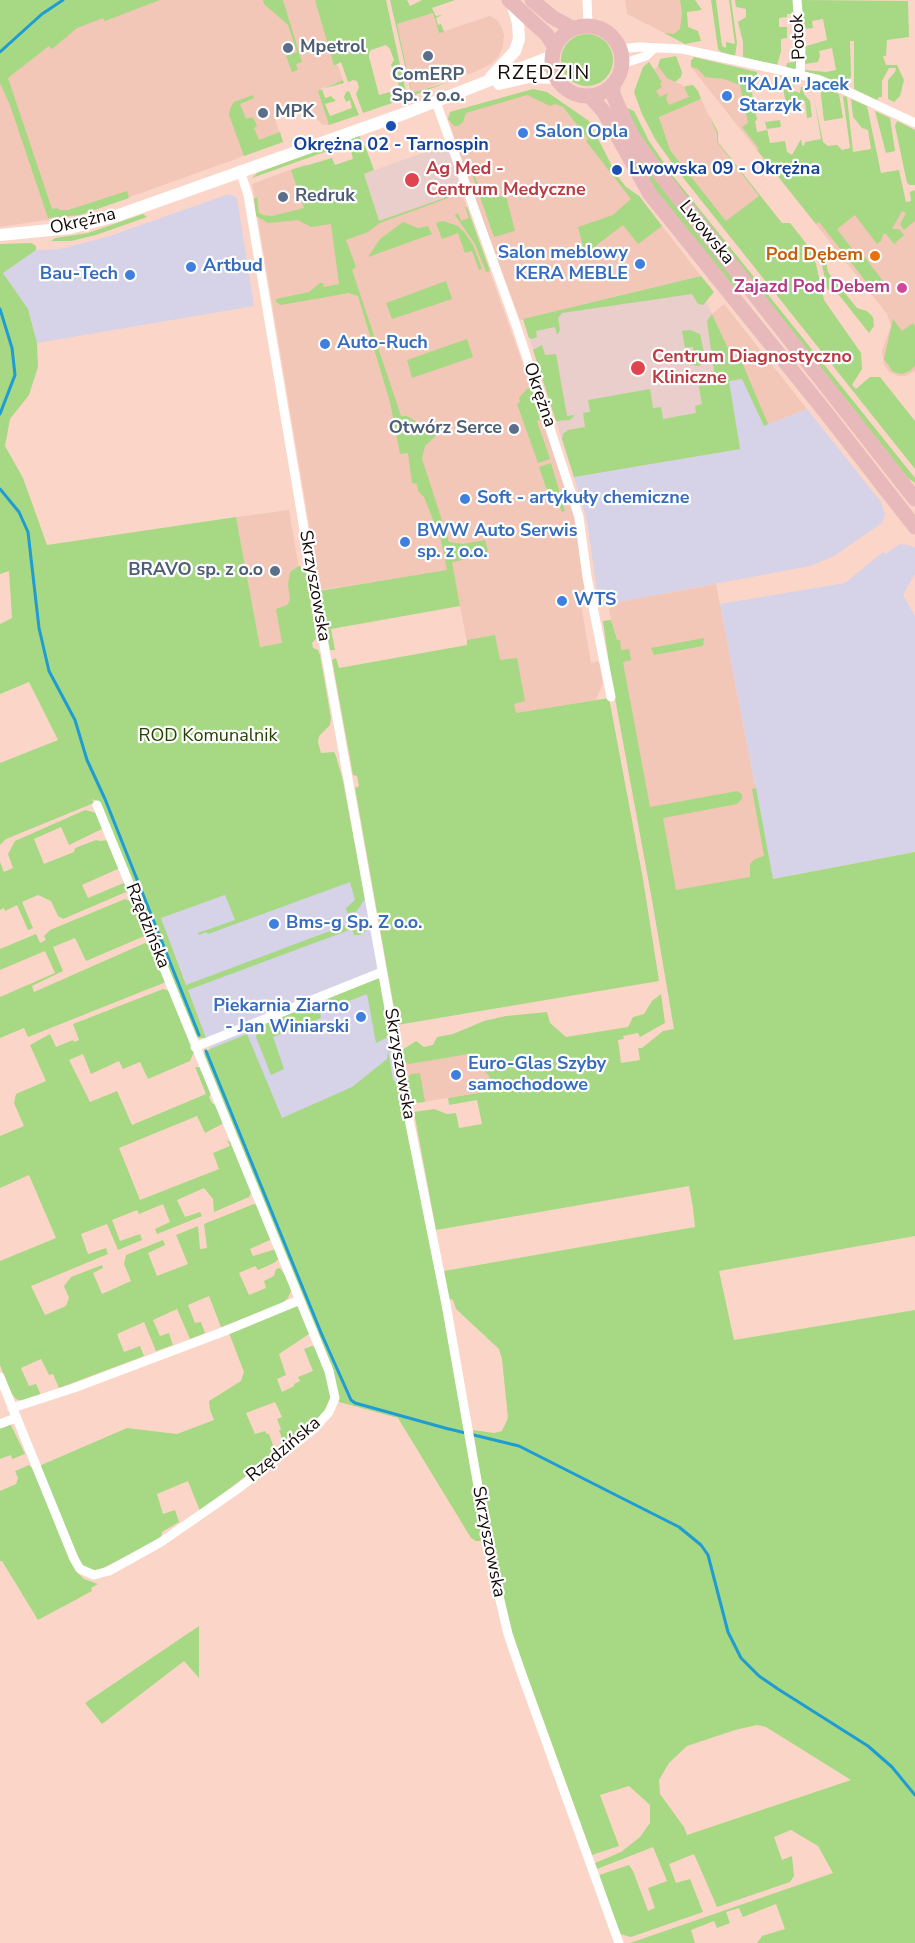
<!DOCTYPE html>
<meta charset="utf-8">
<style>
body{margin:0}
canvas{display:block;background:#fbd6c8}
</style>
<canvas width="915" height="1943"></canvas>
<script>
const c = document.querySelector('canvas').getContext('2d');
c.lineJoin = 'round';
function paint(path, color) {
  c.fillStyle = color;
  c.fill(path, 'evenodd');
}
function toPath(rows) {
  const path = new Path2D();
  for (const r of rows) {
    if (r.length === 3) {
      path.moveTo(r[0] + r[2], r[1]);
      path.arc(r[0], r[1], r[2], 0, 2 * Math.PI);
      continue;
    }
    path.moveTo(r[0], r[1]);
    for (let i = 2; i < r.length; i += 2) path.lineTo(r[i], r[i + 1]);
  }
  return path;
}
function stroke(path, color, width, dash) {
  c.strokeStyle = color;
  c.lineWidth = width;
  c.lineCap = dash ? 'butt' : 'round';
  c.setLineDash(dash || []);
  c.stroke(path);
}
function drawText(font, color, halo, rows, align = 'center') {
  c.font = font + ' "Nunito Sans",sans-serif';
  c.lineWidth = 4.5;
  c.setLineDash([]);
  c.textBaseline = 'middle';
  c.strokeStyle = halo;
  c.fillStyle = color;
  for (const [text, x, y, turn = 0] of rows) {
    c.save();
    c.translate(x, y);
    c.rotate((+turn || 0) * Math.PI / 180);
    c.textAlign = isNaN(turn) ? turn : align;
    if (halo) c.strokeText(text, 0, 0);
    c.fillText(text, 0, 0);
    c.restore();
  }
}
paint(toPath([
 [141,0,315,0,334,66,338,65,343,80,320,89,329,125,323,125,315,118,307,102,273,114,283,142,80,215,0,227,0,83,8,80,8,78,25,64,79,23],
 [625,0,680,0,686,44,627,14],
 [433,13,439,33,490,16,497,20,502,28,504,35,503,47,498,57,491,64,468,75,466,72,412,94,397,24],
 [694,57,747,75,758,141,787,152,915,212,915,371,913,372,906,376,898,376,889,372,884,365,882,351,891,326,887,314,691,67,691,61],
 [660,65,675,82,683,85,693,102,701,99,717,134,717,142,759,196,727,222,670,150,662,128,650,72],
 [527,91,563,107,626,187,639,196,701,276,520,320,486,229,448,119,450,112],
 [306,164,327,210,450,196,459,185,526,373,547,426,572,505,585,581,582,610,591,663,599,661,603,683,596,700,482,719,453,570,320,590,252,184],
 [724,304,807,409,764,426,712,314],
 [289,510,311,639,260,647,236,517],
 [716,584,773,879,664,899,608,604],
 [496,1049,503,1089,416,1103,411,1100,404,1062,409,1064]
]), '#f3c7b7');
paint(toPath([
 [229,194,237,198,254,306,37,343,28,309,3,273,36,250,60,249,107,237],
 [742,379,764,426,807,409,881,502,885,514,882,523,834,556,810,566,608,604,606,597,598,598,587,521,574,477,739,449,729,381],
 [902,544,915,547,915,574,903,595,915,616,915,852,773,879,720,604,845,583,883,552,886,554,898,545],
 [361,875,422,1198,266,1187,210,1049,161,918,225,895,235,919]
]), '#d6d2e8');
paint(toPath([
 [447,144,460,184,450,196,379,221,364,174],
 [695,277,742,379,729,382,740,449,574,477,523,319]
]), '#e9cecb');
paint(toPath([
 [0,0,160,0,105,21,103,18,77,28,52,49,49,46,8,78,52,209,57,208,60,210,68,210,127,191,129,198,80,215,48,218,10,105,0,83],
 [263,0,283,0,302,62,296,64,298,70,292,72,286,56,297,52,288,25,264,4],
 [315,0,386,0,407,97,404,98,391,65,394,60,390,49,386,45,371,50,369,53,369,57,379,95,394,91,398,101,363,113,356,94,359,87,357,81,353,80,348,82,341,62,334,66],
 [390,0,407,0,410,6,422,0,455,0,432,8,436,16,442,15,436,18,438,25,441,24,444,32,439,33,433,13,397,24,412,93,448,82,412,96],
 [680,0,695,0,702,10,687,12,688,27,698,31,701,41,685,44,664,33,674,34,680,29,682,14],
 [711,0,716,0,722,46,726,48,726,42,735,44,729,0,731,0,737,43,735,56,721,52,718,49],
 [735,0,794,0,796,11,799,62,795,70,786,68,787,63,795,62,796,14,787,14,787,17,779,18,779,27,787,27,787,38,781,39,781,51,777,66,743,57,743,42,738,22,746,17,746,9,736,7],
 [801,0,908,1,909,37,887,40,886,56,883,56,886,65,897,65,904,80,900,96,894,102,888,99,888,80,895,72,896,68,889,68,882,81,882,97,879,97,877,100,854,89,854,41,850,41,851,76,847,86,805,73,805,70,826,72,836,70,832,48,819,51,820,56,818,62,805,64,803,47,827,40,823,19,812,21,813,28,803,29],
 [587,60,26],
 [676,56,682,72,681,77,675,82,667,78,658,66,660,59],
 [694,57,757,72,757,76,752,93,757,120,755,121,757,132,767,130,765,122,780,120,781,127,767,129,770,143,785,141,787,152,792,155,801,139,802,145,804,146,805,142,821,139,814,98,823,142,828,146,837,145,842,150,850,148,843,96,847,97,853,152,871,149,868,130,862,128,853,117,851,99,867,106,881,173,899,170,906,202,911,201,910,192,915,190,915,221,904,230,900,224,906,213,902,211,892,229,899,229,904,235,894,244,886,234,883,234,881,241,877,244,855,215,837,229,859,258,863,255,883,281,872,289,819,222,816,224,757,150,759,149,742,127,748,123,740,85,724,79,705,77,698,69,691,67,691,61],
 [649,62,662,82,660,84,662,87,656,91,660,97,668,93,666,99,669,105,689,97,684,87,686,86,693,85,698,91,701,99,659,117,670,150,726,221,759,196,717,142,717,134,708,113,718,132,718,142,782,223,790,223,809,247,816,264,824,300,861,353,862,369,852,385,856,389,870,377,880,377,915,421,915,469,677,170,655,139,642,114,634,92,643,67],
 [786,78,793,80,794,91,800,93,801,87,803,87,804,94,810,101,812,117,807,118,805,101,786,104,783,87,785,87],
 [343,80,344,83,322,89,325,98,331,96,336,101,325,104,330,116,352,108,350,100,346,102,344,97,346,92,349,91,359,115,329,125,318,91],
 [820,87,839,94,843,118,824,121],
 [533,89,547,92,589,121,616,174,626,187,639,196,662,226,638,244,623,225,585,254,578,227,613,215,631,199,586,141,588,139,563,107,555,104,550,106,527,95,466,113,463,122,458,126,454,126,448,119,450,112],
 [253,95,254,98,240,104,246,119,253,117,257,126,254,128,259,140,280,132,283,142,244,156,229,115,230,109,234,102],
 [627,108,634,111,649,141,673,176,915,478,915,483,908,478,660,164,638,132],
 [875,111,890,118,895,151,886,153],
 [615,113,745,292,733,290,645,176],
 [897,121,915,130,915,185,910,185,907,183,895,126],
 [359,135,361,139,252,178,257,173],
 [365,146,374,170,364,174,379,221,450,196,448,198,380,223,368,232,346,240,356,267,352,270,401,416,407,416,420,424,432,428,444,428,425,446,422,459,449,542,463,544,485,540,489,555,452,562,460,606,331,629,335,650,330,650,319,591,447,570,441,540,424,497,418,491,417,484,412,483,408,453,400,454,390,402,358,296,349,293,281,305,276,302,276,299,309,292,320,283,323,283,324,287,339,284,331,224,311,227,298,220,268,223,256,216,254,199,257,197,259,213,263,215,272,216,304,208,291,170,332,158,335,165,353,159,351,151],
 [472,174,474,174,481,192,489,198,506,196,515,231,494,237],
 [465,207,467,207,490,271,486,272,475,244,455,215,458,213,461,221,469,218],
 [143,214,147,217,96,235,71,241,51,241,55,238,88,233],
 [443,221,458,226,465,233,473,245,482,269,479,270,472,251,465,253,458,233,442,239,436,223],
 [403,222,418,228,428,226,432,234,368,257,380,239],
 [31,243,36,246,36,250,3,273,28,309,37,343,38,367,29,395,10,419,5,446,23,478,47,545,236,517,260,647,282,643,276,609,287,605,290,600,288,584,290,572,299,566,306,569,316,639,312,643,313,648,318,650,320,655,331,718,330,725,319,736,318,742,321,753,334,752,336,756,343,781,365,899,356,912,347,913,346,908,355,900,350,882,208,934,206,932,199,935,198,933,235,920,225,895,161,918,186,985,354,922,367,921,368,926,365,932,360,935,354,935,352,929,188,990,206,1038,198,1038,193,1031,99,802,92,799,94,803,6,839,0,845,0,763,58,740,29,682,0,694,0,624,12,618,9,571,0,574,0,244],
 [823,255,825,256,828,272,857,308,867,311,873,317,874,326,869,333,839,295,830,292,827,288,820,256],
 [701,276,714,292,703,305,698,304,692,294,562,313,558,318,560,330,557,335,555,327,536,331,537,337,532,339,529,338,523,319],
 [446,281,452,299,392,319,386,303],
 [712,314,732,357,741,360,768,424,764,426,742,379,729,381,740,449,574,477,562,439,563,434,568,430,585,427,583,413,590,412,588,400,650,389,653,408,661,407,663,419,696,413,695,406,702,404,698,382,691,383,691,379,696,374,714,371,707,321],
 [893,319,902,331,913,323,915,326,915,366,910,371,902,374,893,372,884,359],
 [690,330,700,334,705,358,701,365,697,366,692,365,686,360,695,358,693,347,685,348,682,331],
 [467,339,473,357,412,378,407,360],
 [542,345,545,355,556,354,567,416,575,415,570,420,556,421,533,350],
 [530,388,533,391,544,417,537,421,550,459,538,463,517,404,520,402,519,398,527,389],
 [551,463,565,511,562,512,557,500,551,502,539,467],
 [611,620,617,640,620,640,621,650,629,649,631,660,623,662,650,807,737,791,742,794,742,799,737,804,663,818,676,890,750,877,750,864,755,859,764,856,752,789,756,788,773,879,915,852,915,1236,719,1271,734,1340,915,1310,915,1943,757,1943,762,1936,785,1929,776,1904,743,1917,739,1908,726,1912,730,1923,717,1928,714,1921,691,1930,695,1943,630,1943,833,1873,818,1846,791,1830,774,1837,782,1860,792,1856,794,1876,790,1882,717,1907,694,1854,669,1864,676,1883,690,1879,703,1912,631,1937,620,1934,599,1875,629,1865,633,1871,648,1911,655,1908,648,1888,667,1881,653,1847,597,1869,595,1863,621,1852,640,1837,650,1823,650,1805,629,1786,600,1795,619,1846,592,1855,515,1642,504,1605,482,1492,473,1430,494,1433,502,1431,508,1418,502,1359,499,1349,456,1309,453,1300,449,1299,444,1271,695,1227,693,1208,689,1186,436,1230,414,1112,434,1109,447,1114,456,1113,459,1128,482,1124,477,1100,449,1105,448,1098,484,1092,489,1085,489,1076,469,1054,409,1064,404,1062,402,1050,416,1041,424,1047,433,1045,437,1037,453,1034,484,1021,506,1016,547,1012,550,1023,566,1037,628,1027,633,1017,644,1014,652,1001,661,994,665,1023,640,1037,638,1033,623,1036,624,1039,618,1040,621,1063,640,1060,638,1048,642,1048,663,1031,674,1029,652,900,610,671,603,621],
 [757,1725,766,1727,851,1780,687,1835,684,1827,660,1794,659,1780,669,1763,687,1746,735,1730],
 [495,635,500,660,517,658,525,701,514,704,516,713,609,698,643,879,659,981,397,1025,355,788,359,786,357,776,353,775,332,660,336,658,339,668,467,645,467,640],
 [704,638,703,646,654,655,651,648],
 [85,810,98,813,104,828,69,845,61,827,34,839,44,864,74,852,75,848,96,840,100,841,109,840,120,868,82,885,88,898,126,882,128,888,126,892,63,919,58,916,51,901,38,895,22,902,33,928,28,930,17,905,5,911,4,908,0,910,0,862,4,872,13,868,8,854,15,841],
 [125,899,135,903,147,935,86,961,75,938,53,947,63,971,32,986,34,992,145,943,152,947,166,982,28,1037,24,1028,0,1038,0,997,55,973,45,951,0,970,0,949,36,934,40,943,46,940,44,936,50,930],
 [374,978,380,979,390,1029,386,1038,376,1043,367,994,320,1012,321,1018,273,1037,284,1069,271,1075,256,1037,258,1025],
 [163,989,170,991,194,1052,190,1061,148,1079,140,1062,123,1069,119,1061,91,1074,83,1054,69,1060,90,1102,117,1091,132,1125,206,1094,195,1067,200,1067,212,1093,209,1097,212,1103,217,1106,224,1123,205,1133,197,1116,119,1148,140,1200,219,1169,213,1153,230,1146,227,1140,234,1144,250,1184,251,1193,249,1197,214,1212,213,1199,204,1188,177,1200,185,1217,200,1212,202,1216,157,1234,155,1229,170,1222,163,1204,139,1214,137,1210,112,1220,120,1241,140,1234,142,1240,118,1250,107,1224,81,1234,88,1254,106,1248,108,1254,31,1286,45,1315,66,1306,69,1298,64,1286,71,1277,102,1265,103,1268,93,1273,102,1294,131,1281,124,1264,126,1255,163,1240,165,1245,148,1253,157,1276,188,1264,176,1235,198,1226,200,1249,207,1248,204,1224,254,1204,258,1205,272,1239,250,1249,253,1256,276,1249,280,1258,274,1263,258,1270,255,1266,239,1273,249,1295,266,1288,264,1281,274,1276,276,1269,280,1268,289,1281,291,1291,288,1298,280,1305,221,1327,209,1296,188,1305,195,1323,201,1322,205,1333,190,1339,177,1309,153,1320,160,1336,169,1333,173,1345,156,1351,144,1322,117,1334,124,1352,140,1346,144,1356,59,1388,53,1374,49,1375,41,1359,21,1368,29,1386,36,1384,41,1395,25,1402,16,1399,11,1393,0,1365,0,1261,56,1238,29,1175,0,1188,0,1136,24,1126,14,1103,16,1094,46,1081,30,1045,50,1034,56,1047,73,1040,74,1042,79,1040,73,1024],
 [247,1034,282,1118,352,1087,387,1059,388,1050,393,1080,401,1086,453,1364,483,1539,480,1541,476,1541,471,1538,398,1418,339,1402,336,1384,205,1060,204,1053,210,1049],
 [420,1073,425,1102,416,1103,411,1100,407,1078,411,1074],
 [299,1305,310,1330,309,1334,279,1354,286,1375,277,1379,282,1392,294,1386,294,1384,300,1381,298,1377,313,1371,304,1349,312,1346,316,1347,331,1390,330,1401,326,1411,295,1440,293,1439,285,1445,279,1431,281,1429,277,1419,282,1417,275,1402,246,1413,255,1434,265,1431,267,1434,269,1434,276,1453,200,1511,188,1481,157,1494,163,1514,175,1510,179,1522,162,1532,161,1538,99,1570,90,1571,83,1568,39,1466,127,1428,177,1434,214,1420,210,1410,209,1401,241,1381,244,1372,229,1333],
 [10,1423,25,1454,12,1459,11,1455,0,1459,0,1427],
 [29,1465,32,1468,76,1571,84,1579,98,1584,91,1588,92,1591,38,1620,2,1561,0,1561,0,1491,16,1484,18,1478,15,1471],
 [199,1626,199,1678,184,1661,102,1724,85,1703]
]), '#a7d883');
stroke(toPath([
 [0,52,42,14,63,0],
 [0,309,12,348,15,375,0,414],
 [0,489,19,512,28,532,39,628,49,671,75,720,87,760,105,799,199,1035],
 [206,1051,322,1335,351,1400,355,1403,445,1428,519,1446,679,1527,701,1545,708,1555,728,1632,741,1658,759,1676,778,1689,868,1746,892,1767,915,1795]
]), '#1e9cd3', 3);
stroke(toPath([
 [587,0,588,25],
 [797,0,801,50,800,75],
 [620,49,639,47,682,49,780,70,817,79,842,89,915,123],
 [622,64,646,56,653,49],
 [436,102,517,328,579,517,587,577,611,697],
 [240,170,248,195,314,589,407,1109,446,1304,492,1566,508,1634,521,1672,619,1943],
 [195,1047,382,972],
 [0,1377,74,1559,80,1569,94,1575,109,1571,161,1542,239,1488,314,1429,329,1412,335,1398,329,1371,97,805],
 [12,1408,74,1388,225,1331,300,1300],
 [0,1424,15,1418]
]), '#fff', 9);
stroke(toPath([
 [491,77,515,51,519,39,518,23,512,3],
 [499,84,529,77,556,78],
 [0,235,70,228,116,216,406,113,552,56]
]), '#fff', 12);
stroke(toPath([
 [509,0,547,35,554,46],
 [532,0,552,17,572,28],
 [587,61,35],
 [613,84,613,94,621,113,633,137,652,164,915,499],
 [590,96,604,112,650,194,827,414,915,527]
]), '#e7b9bb', 15);
for (const [x, y, r, color] of [
 [288,48,6,"#5c6f8a"],
 [428,56,6,"#5c6f8a"],
 [727,96,6,"#3f7fe0"],
 [263,113,6,"#5c6f8a"],
 [391,126,6,"#1a4fb4"],
 [523,133,6,"#3f7fe0"],
 [617,170,6,"#1a4fb4"],
 [412,180,8,"#e0444e"],
 [283,197,6,"#5c6f8a"],
 [875,256,6,"#e8710a"],
 [640,264,6,"#3f7fe0"],
 [191,267,6,"#3f7fe0"],
 [130,275,6,"#3f7fe0"],
 [902,288,6,"#d1479c"],
 [325,344,6,"#3f7fe0"],
 [638,368,8,"#e0444e"],
 [514,429,6,"#5c6f8a"],
 [465,499,6,"#3f7fe0"],
 [405,542,6,"#3f7fe0"],
 [275,571,6,"#5c6f8a"],
 [562,601,6,"#3f7fe0"],
 [274,924,6,"#3f7fe0"],
 [361,1017,6,"#3f7fe0"],
 [456,1075,6,"#3f7fe0"]
]) {
  const dot = new Path2D();
  dot.arc(x, y, r, 0, 2 * Math.PI);
  c.fillStyle = color;
  c.fill(dot);
  stroke(dot, '#fff', 2);
}
drawText('18px', '#130805', '#fff', [
 ["Potok",799,37,-93],
 ["Okrężna",83,222,-13],
 ["Lwowska",706,233,51],
 ["Okrężna",539,395,71],
 ["Skrzyszowska",314,586,80],
 ["Rzędzińska",147,926,68],
 ["Skrzyszowska",399,1064,80],
 ["Rzędzińska",284,1450,-40],
 ["Skrzyszowska",488,1542,79]
]);
drawText('bold 18px', '#4e5e75', '#fff', [
 ["Mpetrol",300,48],
 ["ComERP",428,76,"center"],
 ["Sp. z o.o.",428,97,"center"],
 ["MPK",275,113],
 ["Redruk",295,197],
 ["Otwórz Serce",502,429,"right"],
 ["BRAVO sp. z o.o",263,571,"right"]
], 'left');
drawText('bold 18px', '#366cbe', '#fff', [
 ["\"KAJA\" Jacek",739,86],
 ["Starzyk",739,107],
 ["Salon Opla",535,133],
 ["Salon meblowy",628,254,"right"],
 ["KERA MEBLE",628,275,"right"],
 ["Artbud",203,267],
 ["Bau-Tech",118,275,"right"],
 ["Auto-Ruch",337,344],
 ["Soft - artykuły chemiczne",477,499],
 ["BWW Auto Serwis",417,532],
 ["sp. z o.o.",417,553],
 ["WTS",574,601],
 ["Bms-g Sp. Z o.o.",286,924],
 ["Piekarnia Ziarno",349,1007,"right"],
 ["- Jan Winiarski",349,1028,"right"],
 ["Euro-Glas Szyby",468,1065],
 ["samochodowe",468,1086]
], 'left');
drawText('bold 18px', '#164399', '#fff', [
 ["Okrężna 02 - Tarnospin",391,146],
 ["Lwowska 09 - Okrężna",629,170,"left"]
]);
drawText('bold 18px', '#be3a42', '#fff', [
 ["Ag Med -",426,170],
 ["Centrum Medyczne",426,191],
 ["Centrum Diagnostyczno",652,358],
 ["Kliniczne",652,379]
], 'left');
drawText('bold 18px', '#c56008', '#fff', [
 ["Pod Dębem",863,256]
], 'right');
drawText('bold 18px', '#b23c85', '#fff', [
 ["Zajazd Pod Debem",890,288]
], 'right');
drawText('18px', '#234200', '#fff', [
 ["ROD Komunalnik",208,737]
]);
c.letterSpacing = '1.5px';
drawText('20px', '#130805', '#fff', [
 ["RZĘDZIN",544,74]
]);
c.letterSpacing = '0px';
</script>
